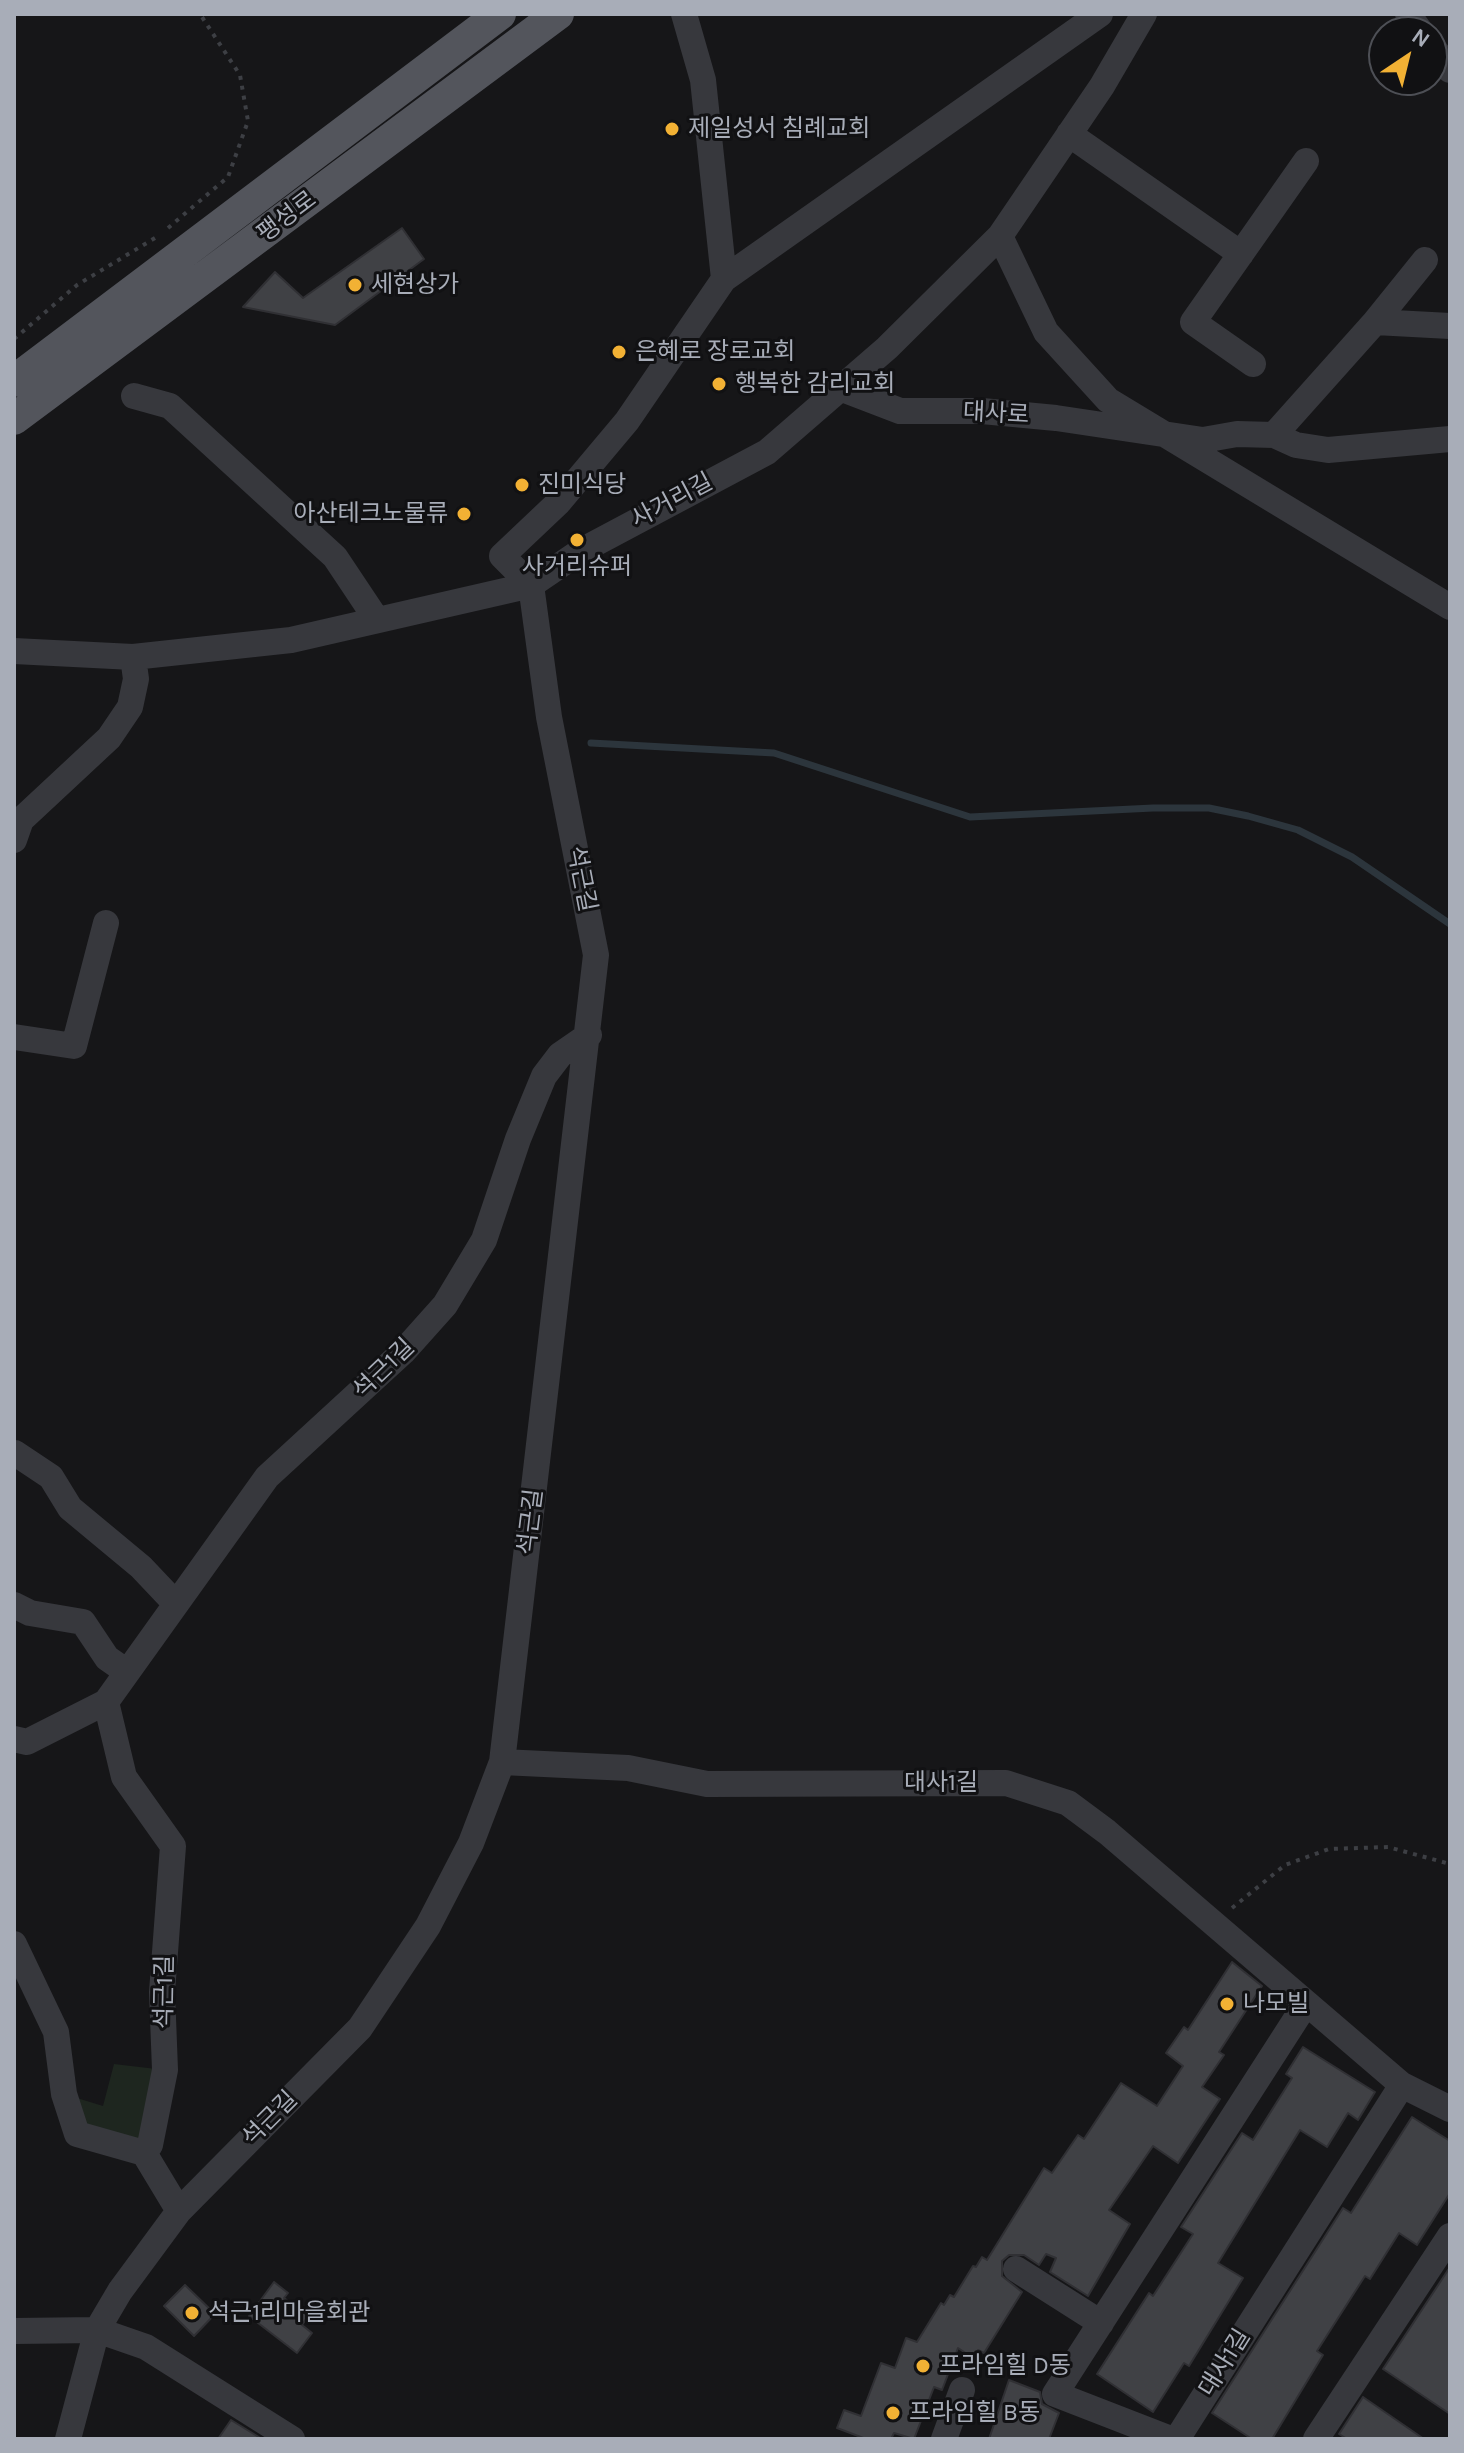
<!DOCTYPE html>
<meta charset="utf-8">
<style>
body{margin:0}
#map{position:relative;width:1464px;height:2453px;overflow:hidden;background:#161618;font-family:Karla,sans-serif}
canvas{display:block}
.frame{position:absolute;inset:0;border:16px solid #a8adb8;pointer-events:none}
.north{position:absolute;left:1368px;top:16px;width:80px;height:80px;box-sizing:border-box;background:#111113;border:2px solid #4d4f55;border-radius:50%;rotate:35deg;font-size:22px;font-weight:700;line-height:32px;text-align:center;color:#a8adb8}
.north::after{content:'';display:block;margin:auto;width:28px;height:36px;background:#f2b134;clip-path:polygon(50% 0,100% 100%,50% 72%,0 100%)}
</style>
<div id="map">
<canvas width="1464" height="2453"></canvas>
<div class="frame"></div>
<div class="north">N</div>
</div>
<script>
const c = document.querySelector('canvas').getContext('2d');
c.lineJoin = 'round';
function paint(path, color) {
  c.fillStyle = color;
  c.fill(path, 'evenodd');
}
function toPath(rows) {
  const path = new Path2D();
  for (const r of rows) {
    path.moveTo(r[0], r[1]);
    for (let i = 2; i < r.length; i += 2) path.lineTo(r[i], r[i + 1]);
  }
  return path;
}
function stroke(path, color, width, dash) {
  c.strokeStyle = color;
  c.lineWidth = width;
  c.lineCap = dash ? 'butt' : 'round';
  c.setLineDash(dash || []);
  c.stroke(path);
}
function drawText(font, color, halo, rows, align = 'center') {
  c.font = font + ' Karla,"Noto Sans KR",sans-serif';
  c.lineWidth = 6;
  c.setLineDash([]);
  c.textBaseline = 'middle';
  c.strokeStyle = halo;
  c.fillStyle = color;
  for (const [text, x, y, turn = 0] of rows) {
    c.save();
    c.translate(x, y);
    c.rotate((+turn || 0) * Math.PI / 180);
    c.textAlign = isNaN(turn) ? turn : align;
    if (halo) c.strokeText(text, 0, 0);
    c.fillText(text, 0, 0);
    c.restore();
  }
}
paint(toPath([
 [114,2064,165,2070,150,2145,77,2134,64,2094,103,2106]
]), '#1e261f');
stroke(toPath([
 [591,743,774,753,970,817,1153,808,1209,808,1248,816,1298,830,1352,857,1450,924]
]), '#2c353c', 7);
const building = toPath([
 [402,228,424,259,335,325,243,307,275,272,303,298,402,228],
 [1232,1962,1262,1986,1219,2052,1224,2055,1202,2087,1220,2099,1178,2163,1153,2146,1109,2210,1130,2224,1088,2296,1050,2272,1056,2258,1046,2254,1039,2265,1024,2255,1009,2255,1002,2261,1002,2276,1022,2292,984,2353,978,2350,973,2358,958,2348,942,2390,934,2387,914,2439,894,2433,891,2439,866,2439,837,2428,844,2410,861,2416,881,2363,895,2368,906,2338,917,2342,941,2303,944,2305,950,2295,954,2297,973,2266,976,2267,982,2257,987,2260,1044,2168,1052,2173,1078,2135,1084,2139,1121,2083,1157,2106,1183,2066,1166,2053,1184,2027,1188,2030,1232,1962],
 [1303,2047,1375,2092,1358,2120,1348,2113,1327,2147,1300,2130,1218,2263,1243,2278,1189,2366,1184,2363,1153,2412,1097,2374,1149,2293,1153,2296,1193,2234,1181,2227,1242,2133,1253,2140,1292,2078,1286,2074,1303,2047],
 [1412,2117,1450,2141,1450,2193,1417,2245,1399,2233,1370,2279,1365,2276,1317,2351,1323,2355,1272,2439,1252,2439,1212,2413,1343,2208,1351,2213,1412,2117],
 [1450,2267,1450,2414,1383,2369,1450,2267],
 [274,2282,288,2293,284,2298,308,2316,302,2325,312,2333,297,2353,249,2316,274,2282],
 [185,2285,215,2314,194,2336,164,2306,185,2285],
 [1009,2380,1040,2392,1042,2404,1059,2413,1049,2439,989,2439,1009,2380],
 [1363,2397,1424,2439,1347,2439,1339,2434,1363,2397],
 [231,2420,262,2439,218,2439,231,2420]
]);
paint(building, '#404145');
stroke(building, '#303034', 2);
stroke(toPath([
 [168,228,228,177,248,121,240,75,200,14],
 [14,339,77,285,155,238],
 [1232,1908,1285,1865,1329,1849,1388,1847,1450,1864]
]), '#3d3f44', 4, [4, 6]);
stroke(toPath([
 [1408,14,1421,32],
 [1432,46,1450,70],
 [1069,134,1241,254],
 [1000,236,1046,332,1108,400,1450,607],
 [724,279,1100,14],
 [1375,322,1450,326],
 [1253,364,1193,322,1306,161],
 [840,388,900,411,982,411,1056,418,1203,440,1237,434,1274,435,1296,445,1328,450,1450,439],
 [134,396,170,406,335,557,377,620],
 [1274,435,1375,322,1425,260],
 [14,651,133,657,291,640,531,585,581,551,767,452,887,348,1000,236,1102,86,1144,14],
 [14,840,21,820,109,738,130,707,136,679,133,657],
 [14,1037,74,1046,106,923],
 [15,1453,51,1477,70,1508,141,1567,176,1604],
 [14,1605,30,1613,83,1622,107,1658,127,1672],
 [106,1702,124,1777,173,1846,162,1992,165,2070,150,2145,144,2153],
 [14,1739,27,1742,106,1702,267,1477,403,1352,445,1305,484,1240,518,1139,544,1076,560,1055,589,1035],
 [502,1762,628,1768,707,1784,1006,1783,1068,1803,1107,1832,1402,2085,1450,2109],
 [14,1944,56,2032,64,2094,77,2134,144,2153,179,2211],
 [1016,2269,1101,2323],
 [14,2331,97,2330,146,2347,292,2439],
 [68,2439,97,2330,120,2291,179,2211,360,2028,428,1926,471,1843,502,1762,596,955,549,717,531,585,502,556,559,502,627,421,724,279,703,80,684,14],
 [944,2439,962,2390],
 [1171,2439,1055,2394,1305,2005],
 [1177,2439,1402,2085],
 [1316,2439,1450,2236]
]), '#37383d', 26);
stroke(toPath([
 [14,381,500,14],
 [14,419,558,14]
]), '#53555c', 32);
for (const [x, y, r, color] of [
 [672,129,8,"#f2b134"],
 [355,285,8,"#f2b134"],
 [619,352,8,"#f2b134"],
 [719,384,8,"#f2b134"],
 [522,485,8,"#f2b134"],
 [464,514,8,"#f2b134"],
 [577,540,8,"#f2b134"],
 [1227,2004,8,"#f2b134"],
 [192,2313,8,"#f2b134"],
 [923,2366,8,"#f2b134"],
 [893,2413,8,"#f2b134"]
]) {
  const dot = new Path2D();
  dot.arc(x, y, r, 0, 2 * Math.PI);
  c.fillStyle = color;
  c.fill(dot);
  stroke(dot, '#111113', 3);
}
drawText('24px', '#a8adb8', '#111113', [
 ["제일성서 침례교회",688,129],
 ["세현상가",371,285],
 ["은혜로 장로교회",635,352],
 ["행복한 감리교회",735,384],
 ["진미식당",538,485],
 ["아산테크노물류",448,514,"right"],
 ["사거리슈퍼",577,567,"center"],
 ["나모빌",1243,2004],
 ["석근1리마을회관",208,2313],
 ["프라임힐 D동",939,2366],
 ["프라임힐 B동",909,2413]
], 'left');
drawText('24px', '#a8adb8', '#111113', [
 ["팽성로",287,217,-37],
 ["대사로",996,414,3],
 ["사거리길",672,501,-28],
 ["석근길",581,879,79],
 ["석근1길",384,1369,-44],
 ["석근길",531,1522,-83],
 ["대사1길",941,1783],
 ["석근1길",165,1992,-89],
 ["석근길",270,2119,-45],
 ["대사1길",1225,2363,-58]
]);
</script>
